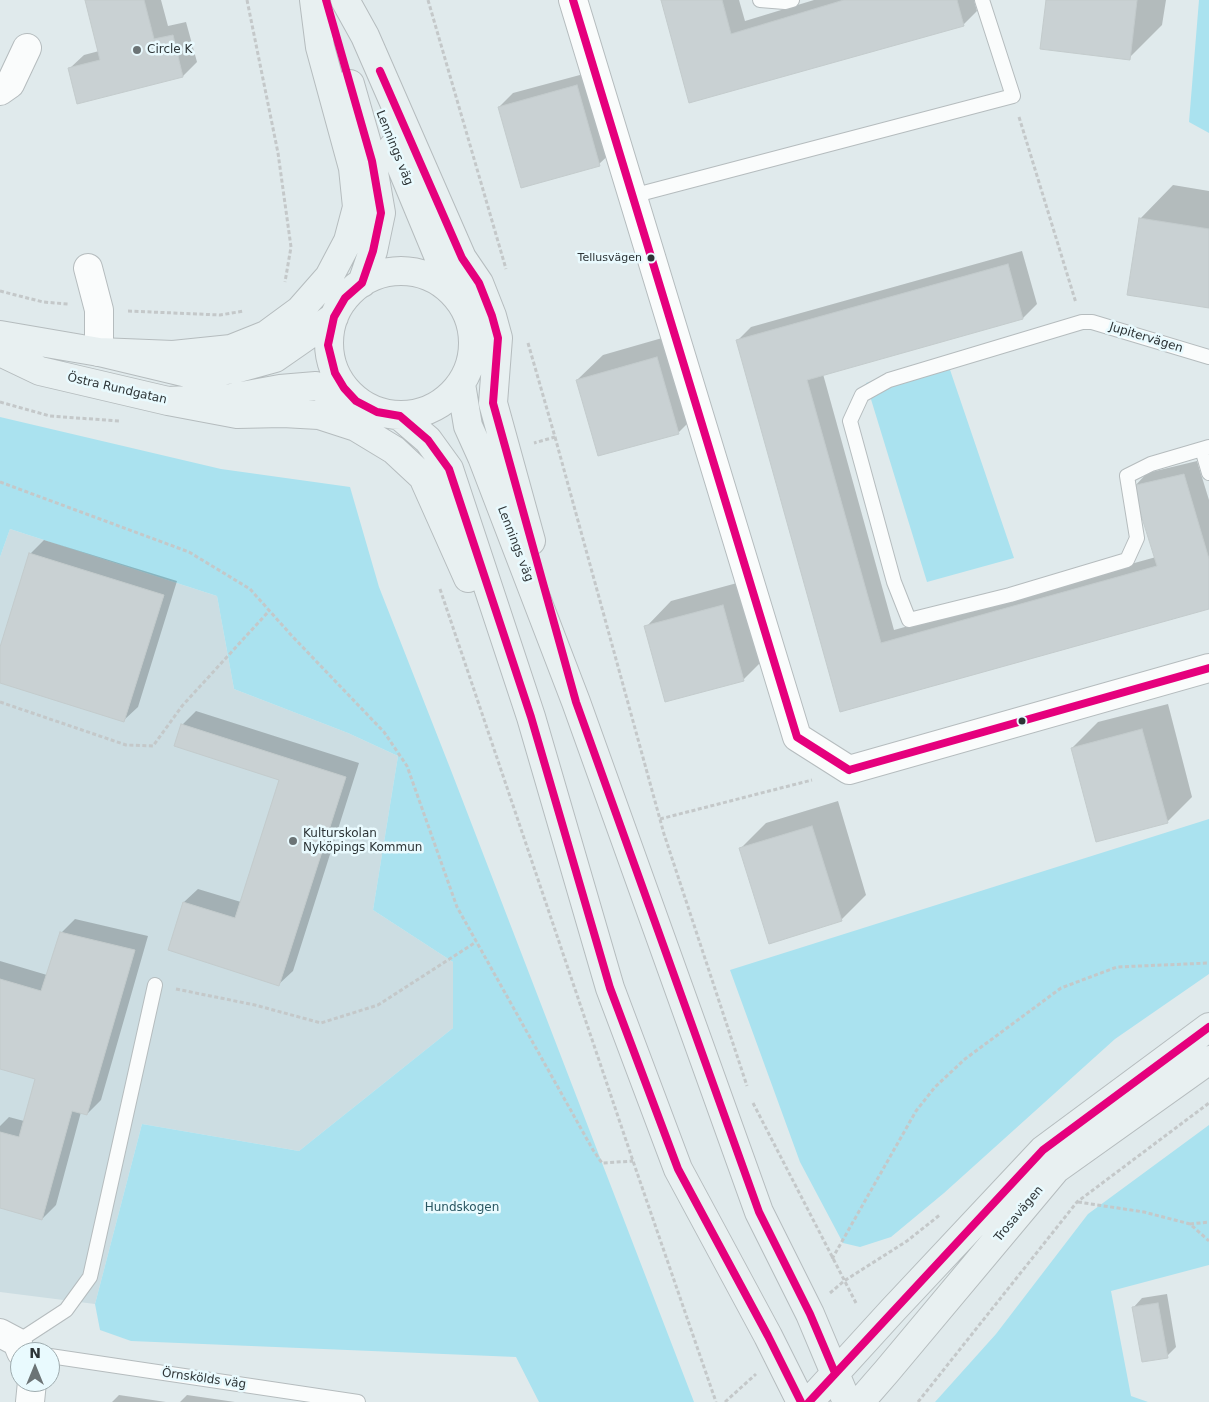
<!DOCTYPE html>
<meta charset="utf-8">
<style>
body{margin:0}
#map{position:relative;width:1209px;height:1402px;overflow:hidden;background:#e0eaec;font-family:"DejaVu Sans",sans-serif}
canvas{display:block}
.north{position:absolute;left:10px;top:1342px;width:50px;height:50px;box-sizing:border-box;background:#e9fafe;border:1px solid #9eabae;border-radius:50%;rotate:0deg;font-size:14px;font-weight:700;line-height:20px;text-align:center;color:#2d3436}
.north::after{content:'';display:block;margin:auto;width:18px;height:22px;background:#6c7476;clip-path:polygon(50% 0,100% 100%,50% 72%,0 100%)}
</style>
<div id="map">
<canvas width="1209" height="1402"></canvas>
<div class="north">N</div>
</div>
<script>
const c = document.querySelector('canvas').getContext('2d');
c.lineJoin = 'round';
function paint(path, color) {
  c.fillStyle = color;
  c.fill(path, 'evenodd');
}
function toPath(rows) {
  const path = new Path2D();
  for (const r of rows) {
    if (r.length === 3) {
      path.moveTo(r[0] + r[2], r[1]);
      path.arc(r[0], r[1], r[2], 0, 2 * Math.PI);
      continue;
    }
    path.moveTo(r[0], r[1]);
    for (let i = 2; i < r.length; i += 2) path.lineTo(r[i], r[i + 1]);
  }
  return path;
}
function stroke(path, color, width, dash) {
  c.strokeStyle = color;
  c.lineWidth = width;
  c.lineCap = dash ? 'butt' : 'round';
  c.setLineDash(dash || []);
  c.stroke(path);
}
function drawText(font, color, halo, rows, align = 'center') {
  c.font = font + ' "DejaVu Sans",sans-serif';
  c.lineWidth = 5;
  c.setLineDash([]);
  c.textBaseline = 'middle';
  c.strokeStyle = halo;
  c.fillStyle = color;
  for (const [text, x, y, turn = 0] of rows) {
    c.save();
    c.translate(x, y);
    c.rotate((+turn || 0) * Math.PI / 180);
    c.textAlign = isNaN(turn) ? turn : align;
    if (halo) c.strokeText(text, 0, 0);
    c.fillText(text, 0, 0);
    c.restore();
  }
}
paint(toPath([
 [10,529,217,596,234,689,348,733,398,756,373,910,453,962,453,1028,299,1151,142,1124,95,1304,0,1292,0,557]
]), '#ccdde2');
paint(toPath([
 [1199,0,1209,0,1209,133,1189,122],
 [946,358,1014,558,927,582,866,383],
 [0,417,221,469,350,487,379,587,452,773,694,1402,539,1402,516,1357,131,1341,100,1330,95,1304,142,1124,299,1151,453,1028,453,962,373,910,398,756,348,733,234,689,217,596,10,529,0,557],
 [1209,819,1209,974,1115,1039,944,1193,891,1237,860,1247,843,1243,800,1162,730,970],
 [1209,1125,1209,1265,1111,1291,1131,1396,1148,1402,935,1402,996,1334,1088,1214]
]), '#aae2ef');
paint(toPath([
 [86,0,161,0,168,26,186,22,197,62,183,76,70,68,84,55,99,51],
 [662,0,739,0,745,21,814,0,974,0,977,11,963,25,690,101],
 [1047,0,1166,0,1162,25,1129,58],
 [591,72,613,151,599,164,499,107,513,93],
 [1173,185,1209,191,1209,306,1140,219],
 [1022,251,1037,304,1023,318,823,374,894,630,1156,557,1134,487,1147,473,1197,461,1209,500,1209,608,841,711,737,341,751,327],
 [683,332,704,407,679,432,577,380,603,355],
 [44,540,177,581,138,707,124,720,0,682,0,651,30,554],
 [748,580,769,654,743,680,646,627,671,601],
 [1168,704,1192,797,1167,822,1072,748,1098,722],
 [196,711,359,763,293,971,279,984,184,902,198,889,241,902,281,779,182,725],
 [838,801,866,895,841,920,741,848,766,823],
 [75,919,148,936,101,1100,87,1114,81,1112,56,1205,42,1219,0,1206,0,1126,9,1117,24,1121,36,1078,0,1068,0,961,47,975,61,933],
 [1167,1294,1176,1347,1167,1356,1133,1308,1142,1298],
 [119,1395,166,1402,112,1402],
 [187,1395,235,1402,180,1402]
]), '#0003');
const building = toPath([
 [85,0,144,0,154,39,173,35,183,77,77,104,68,68,100,60,85,0],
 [661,0,722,0,731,34,844,0,957,0,964,26,689,103,661,0],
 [1046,0,1137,0,1130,60,1040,49,1046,0],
 [577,85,600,166,521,188,498,107,577,85],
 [1139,218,1209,229,1209,308,1127,295,1139,218],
 [1008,264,1023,319,807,380,881,643,1157,566,1132,486,1184,474,1209,559,1209,609,840,712,736,340,1008,264],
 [657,357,679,434,598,456,576,380,657,357],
 [29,553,164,595,124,722,0,683,0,647,29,553],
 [723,605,744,681,665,702,644,626,723,605],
 [181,724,346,777,279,986,168,950,183,902,235,918,279,780,174,746,181,724],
 [1142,729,1168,823,1096,842,1071,748,1142,729],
 [812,826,842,921,769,944,739,848,812,826],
 [60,932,135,950,87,1115,72,1111,42,1220,0,1208,0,1132,19,1137,35,1079,0,1069,0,979,41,991,60,932],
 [1158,1303,1168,1358,1142,1362,1132,1307,1158,1303]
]);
paint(building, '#c9d1d3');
stroke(building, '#c3cbcc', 1);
const lane = toPath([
 [760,0,785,2,792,0],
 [632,196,1013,96,982,0],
 [1209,357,1092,322,1082,322,889,380,862,395,850,421,894,582,909,620,1010,595,1127,560,1137,538,1127,476,1151,464,1209,447],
 [1202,449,1209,473],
 [17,1342,66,1310,90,1277,155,985],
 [50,1356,358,1402]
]);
const street = toPath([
 [573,0,797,737,849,770,1209,668],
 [0,91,10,84,27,48],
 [88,268,99,310,99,352],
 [0,1333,17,1342,21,1352],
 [30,1402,32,1382]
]);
const secondary = toPath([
 [345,0,365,36,462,258,479,283,492,316,498,338,493,403,531,541],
 [350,84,372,161,381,213,373,251,362,283],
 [393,147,454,294],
 [401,343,72],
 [0,335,99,352,191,374,235,369,275,358,334,317],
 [0,352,40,371,168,401,231,398,280,389,316,386,356,401],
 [99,352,173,355,231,349,266,335,300,310,329,277,348,241,357,207,353,168,320,47,314,0],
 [461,384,468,426,482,457,576,702,759,1212,810,1314,847,1402],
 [168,401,237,414,283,413,319,415,356,427,394,450,423,477,468,578],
 [400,416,428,440,449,469,531,717,610,988,678,1169,768,1336,801,1402],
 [809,1402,892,1311,1043,1150,1209,1027],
 [860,1402,887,1371,1056,1169,1209,1060]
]);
stroke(lane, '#b5bcbe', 16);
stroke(street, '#b5bcbe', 30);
stroke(secondary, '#b5bcbe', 30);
stroke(toPath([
 [247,0,278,153,291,247,285,282],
 [428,0,506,269],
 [1019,117,1076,303],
 [0,291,43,302,68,304],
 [128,311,220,315,244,311],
 [528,343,555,437,534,443],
 [0,402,50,416,119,421],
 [555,437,664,834,747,1086],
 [0,482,189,552,250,589,292,636,384,732,407,766,457,907,593,1150,602,1163,633,1161],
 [440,589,633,1161,716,1402],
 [0,702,126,745,153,746,182,706,269,611],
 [660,819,812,780],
 [176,989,255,1005,321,1023,378,1005,476,942],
 [753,1103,856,1303],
 [1078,1202,1144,1212,1190,1224,1209,1241],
 [1190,1224,1209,1222],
 [832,1259,916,1111,935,1087,965,1059,1061,988,1117,967,1209,963],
 [830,1293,844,1281,907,1241,941,1214],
 [725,1402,756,1374],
 [918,1402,1077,1202,1209,1103]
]), '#c4c8c9', 3, [4, 2.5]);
stroke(lane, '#fafcfc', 14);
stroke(street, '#fafcfc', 28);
stroke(secondary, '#e8f0f1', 28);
stroke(toPath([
 [326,0,372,161,381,213,373,251,362,283,345,298,334,317,328,345,335,373,344,388,356,401,377,412,400,416,428,440,449,469,531,717,610,988,678,1169,768,1336,801,1402],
 [573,0,797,737,849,770],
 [380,71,462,258,479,283,492,316,498,338,493,403,576,702,759,1212,810,1314,835,1373],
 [849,770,1209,668],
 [809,1402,1043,1150,1209,1027]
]), '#e5007d', 8);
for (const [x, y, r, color] of [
 [137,50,5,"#6c7476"],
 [651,258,4.5,"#2d3436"],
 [1022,721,4.5,"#2d3436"],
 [293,841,5,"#6c7476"]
]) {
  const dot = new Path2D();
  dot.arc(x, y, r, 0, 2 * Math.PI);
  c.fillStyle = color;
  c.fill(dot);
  stroke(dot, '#e9fafe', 2);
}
drawText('11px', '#2d3436', '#e9fafe', [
 ["Tellusvägen",642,258]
], 'right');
drawText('12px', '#2d3436', '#e9fafe', [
 ["Circle K",147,50],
 ["Kulturskolan",303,834],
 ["Nyköpings Kommun",303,848]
], 'left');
drawText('12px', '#2d3436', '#e9fafe', [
 ["Lennings väg",394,148,68],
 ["Jupitervägen",1146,338,17],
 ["Östra Rundgatan",117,389,13],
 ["Lennings väg",515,544,69],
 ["Trosavägen",1019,1214,-50],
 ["Örnskölds väg",204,1379,8]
]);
drawText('12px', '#295661', '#e9fafe', [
 ["Hundskogen",462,1208]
]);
</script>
